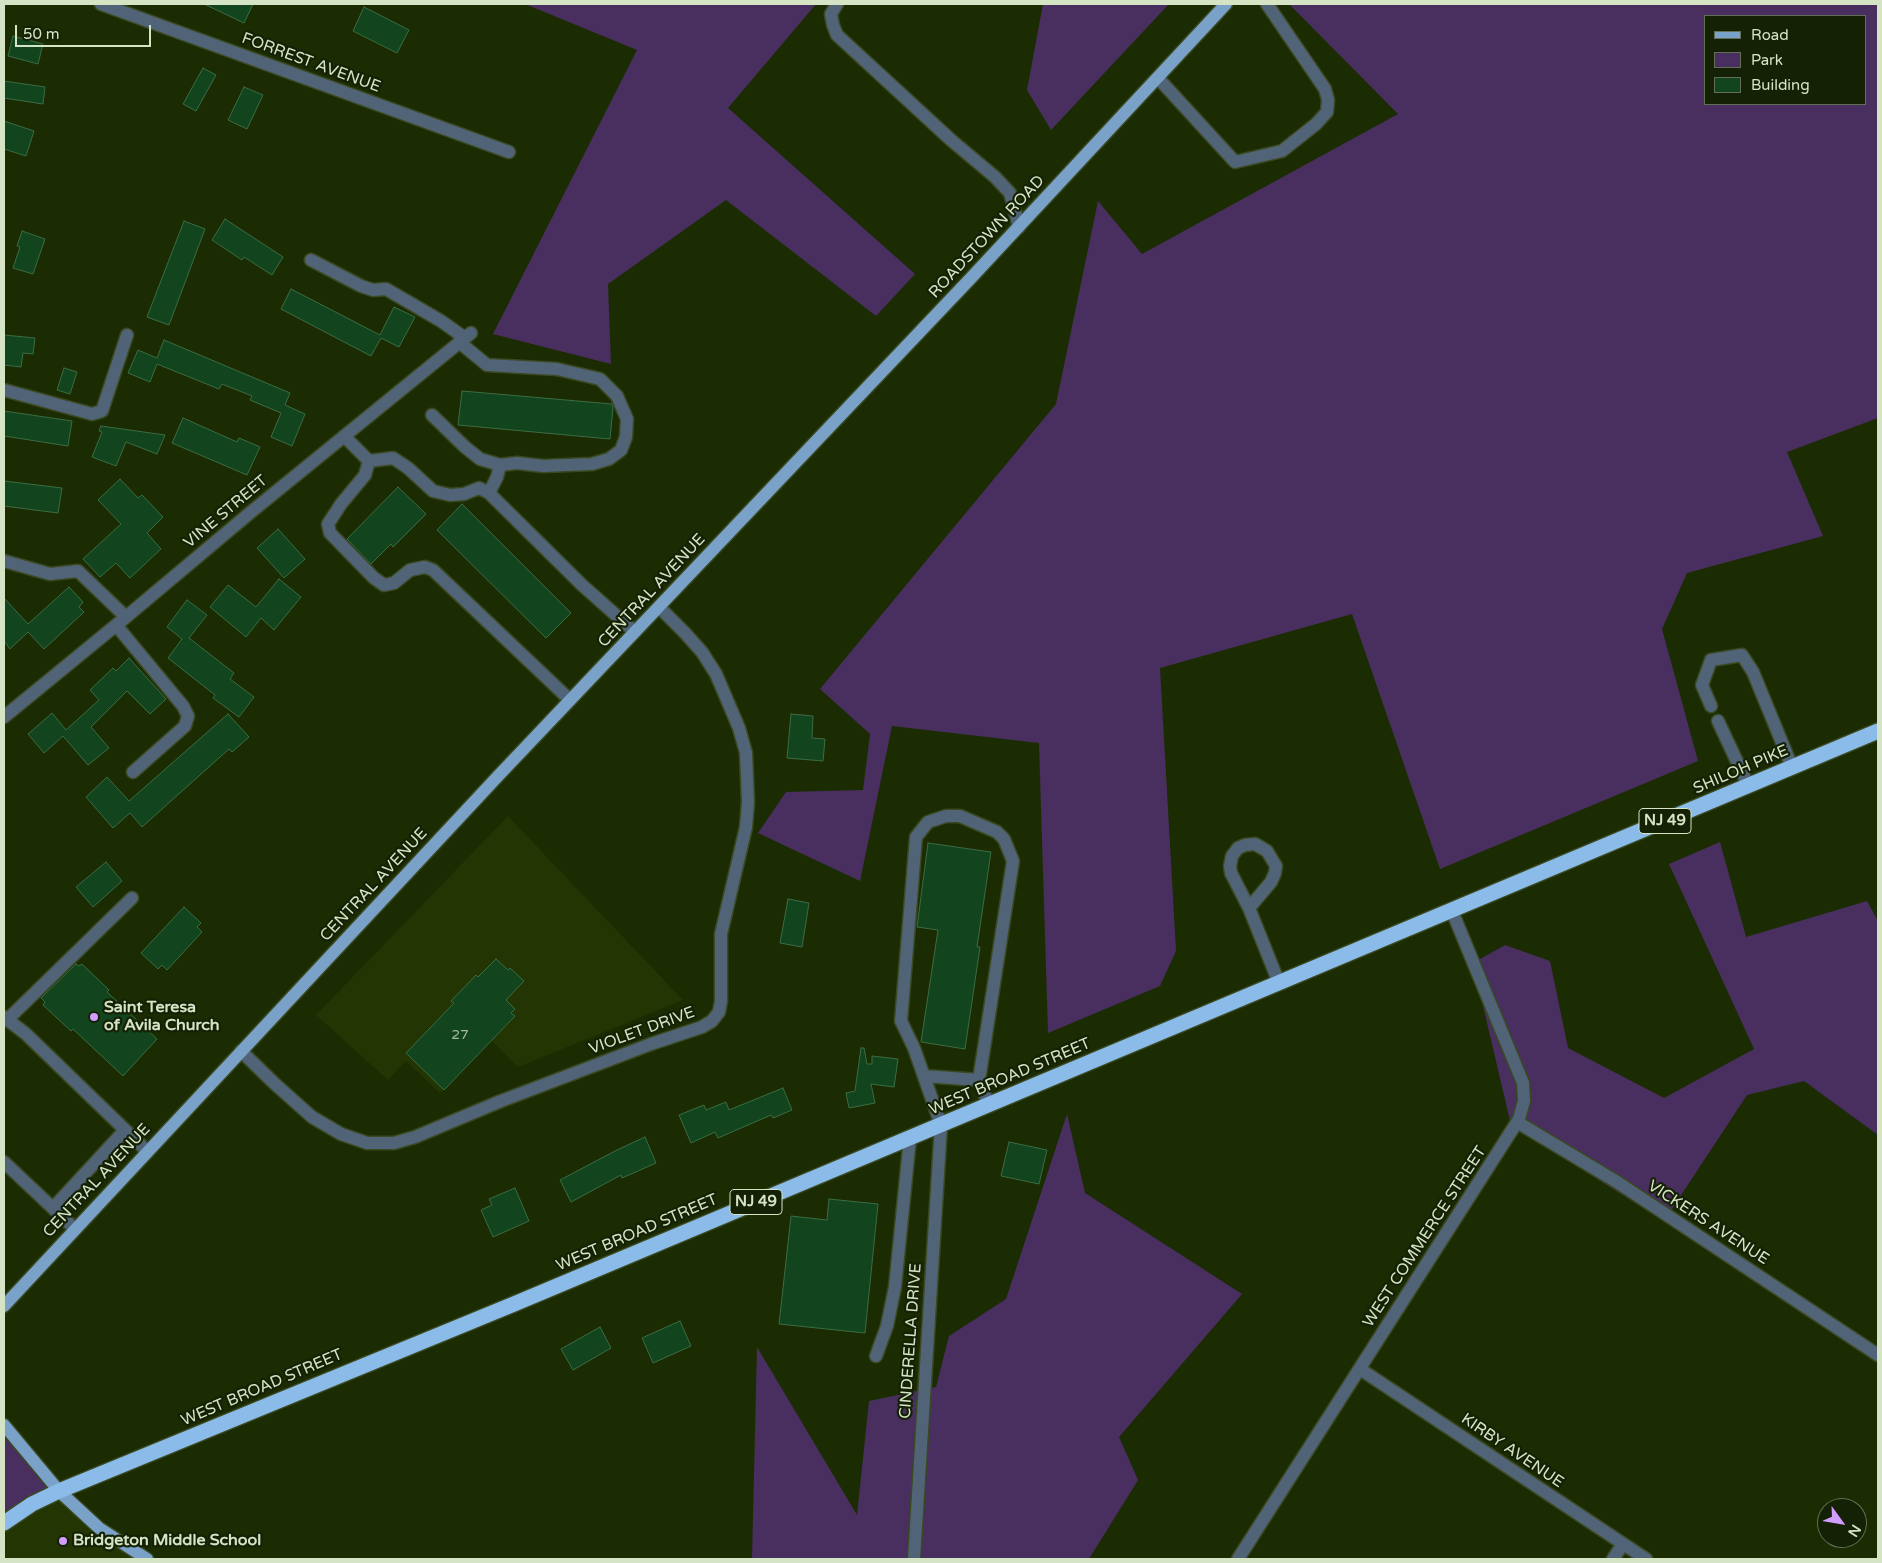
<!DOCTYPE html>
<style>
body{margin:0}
#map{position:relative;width:1882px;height:1563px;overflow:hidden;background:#1c2c02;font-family:"Varela Round",sans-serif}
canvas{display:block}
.frame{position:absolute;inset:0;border:5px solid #d6e4c6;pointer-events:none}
.legend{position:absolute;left:1704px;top:15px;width:162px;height:90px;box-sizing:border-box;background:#152105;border:1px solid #626f52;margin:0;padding:6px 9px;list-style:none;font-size:15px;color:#d6e4c6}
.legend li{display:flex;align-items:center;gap:10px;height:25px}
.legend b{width:25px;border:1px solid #626f52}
.north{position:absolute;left:1817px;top:1498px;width:50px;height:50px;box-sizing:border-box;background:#152105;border:1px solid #626f52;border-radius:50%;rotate:122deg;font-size:14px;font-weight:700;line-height:20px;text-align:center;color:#d6e4c6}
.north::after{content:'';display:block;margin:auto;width:18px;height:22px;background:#d19dfe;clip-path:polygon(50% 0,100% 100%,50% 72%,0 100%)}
.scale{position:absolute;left:15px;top:25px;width:136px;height:22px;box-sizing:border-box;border:2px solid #d6e4c6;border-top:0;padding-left:6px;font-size:15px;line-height:18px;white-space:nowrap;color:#d6e4c6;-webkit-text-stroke:4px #152105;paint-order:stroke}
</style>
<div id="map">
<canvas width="1882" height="1563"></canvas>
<div class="frame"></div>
<ul class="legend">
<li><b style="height:6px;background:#7aa2c8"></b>Road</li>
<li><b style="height:14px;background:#492f5f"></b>Park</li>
<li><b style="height:14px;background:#12441d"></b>Building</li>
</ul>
<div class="north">N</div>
<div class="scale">50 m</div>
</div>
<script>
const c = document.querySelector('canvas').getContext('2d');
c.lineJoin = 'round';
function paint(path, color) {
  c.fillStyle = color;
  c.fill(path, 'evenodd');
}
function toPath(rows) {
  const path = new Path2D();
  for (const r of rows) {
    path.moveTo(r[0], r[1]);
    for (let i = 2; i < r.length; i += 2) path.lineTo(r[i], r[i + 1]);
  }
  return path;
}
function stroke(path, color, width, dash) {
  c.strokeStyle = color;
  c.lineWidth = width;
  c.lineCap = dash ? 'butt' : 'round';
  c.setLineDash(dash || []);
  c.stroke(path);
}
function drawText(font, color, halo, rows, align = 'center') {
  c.font = font + ' "Varela Round",sans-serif';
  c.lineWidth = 4.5;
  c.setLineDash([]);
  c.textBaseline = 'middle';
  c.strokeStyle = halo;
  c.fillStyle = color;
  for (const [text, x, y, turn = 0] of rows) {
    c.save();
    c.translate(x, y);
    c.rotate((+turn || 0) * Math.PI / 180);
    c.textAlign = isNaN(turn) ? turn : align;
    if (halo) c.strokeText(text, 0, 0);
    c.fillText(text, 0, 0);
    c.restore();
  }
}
paint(toPath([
 [508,816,683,1000,518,1067,491,1040,440,1093,406,1061,388,1080,316,1015],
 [59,1491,149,1559,4,1559,4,1523]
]), '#233503');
paint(toPath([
 [525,4,816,4,728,108,915,274,876,316,726,200,608,284,611,364,493,334,637,50],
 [1043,4,1169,4,1051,130,1027,90],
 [1289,4,1878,4,1878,418,1787,452,1823,536,1687,573,1662,629,1698,761,1440,869,1352,614,1160,668,1176,951,1160,986,1048,1033,1039,743,892,726,860,881,758,833,786,792,863,790,870,734,820,689,1056,404,1098,201,1142,254,1398,114],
 [1866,16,1866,104,1706,104,1706,16],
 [1720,842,1746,937,1867,901,1878,921,1878,1135,1804,1081,1747,1095,1664,1221,1511,1125,1473,963,1505,945,1550,961,1568,1048,1664,1098,1754,1049,1669,864],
 [1067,1114,1085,1193,1242,1294,1119,1437,1138,1480,1089,1559,752,1559,757,1347,857,1515,869,1401,936,1387,949,1336,1006,1299],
 [4,1425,59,1491,4,1523]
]), '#492f5f');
const building = toPath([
 [204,4,253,4,244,23,204,4],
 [364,7,409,30,397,53,353,31,364,7],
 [13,36,43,44,38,64,8,56,13,36],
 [203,68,216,75,196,111,183,104,203,68],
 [4,81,45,87,43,104,4,98,4,81],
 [244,87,263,95,247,129,228,120,244,87],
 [4,121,34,131,26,156,4,149,4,121],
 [225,219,283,257,272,275,244,257,242,260,212,240,225,219],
 [184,221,205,229,169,325,147,317,184,221],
 [22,231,45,239,33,274,13,268,20,247,17,246,22,231],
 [291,289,380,335,394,307,415,317,399,347,381,338,371,356,281,309,291,289],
 [4,335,35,338,33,354,23,353,21,367,4,365,4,335],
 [164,340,290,393,285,405,305,414,292,446,271,437,281,413,250,400,252,396,222,384,219,389,157,364,150,382,128,373,138,350,157,358,164,340],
 [64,368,77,372,70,394,57,390,64,368],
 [462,391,612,404,613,408,610,439,458,425,462,391],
 [4,411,72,421,68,446,4,436,4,411],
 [183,418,237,442,239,438,260,447,247,475,172,443,183,418],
 [101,426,165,435,157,454,126,442,116,466,92,457,102,432,99,431,101,426],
 [120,479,138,498,142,495,163,517,147,533,161,549,130,578,116,563,100,577,83,559,121,524,98,500,120,479],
 [4,481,62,488,58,513,4,506,4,481],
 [398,487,426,514,393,547,391,544,371,564,347,539,398,487],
 [462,504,571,613,546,638,437,530,462,504],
 [278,529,305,559,284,578,257,548,278,529],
 [279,579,301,597,274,630,261,618,246,637,210,607,228,585,256,607,279,579],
 [69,587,83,602,79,607,84,612,44,649,28,632,10,649,4,641,4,598,28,624,69,587],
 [187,600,207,615,189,638,234,673,230,679,254,697,239,717,213,698,215,695,168,658,182,639,167,627,187,600],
 [129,658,166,699,150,714,127,691,91,727,109,748,88,765,63,736,44,753,28,734,52,713,66,730,99,700,90,690,113,668,116,671,129,658],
 [228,714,249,737,232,752,229,749,142,827,130,813,113,828,86,797,107,777,129,801,228,714],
 [791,714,813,716,812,738,825,739,823,761,787,758,791,714],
 [928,843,991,852,977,947,980,947,965,1049,921,1042,938,930,917,927,928,843],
 [106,862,122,881,93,907,76,887,106,862],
 [788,899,809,903,802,947,780,943,788,899],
 [184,907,201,923,197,927,202,932,167,970,162,965,158,969,141,953,184,907],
 [496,959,508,970,510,968,524,981,506,1000,515,1009,511,1013,515,1016,444,1090,406,1053,454,1003,451,1001,476,975,478,977,496,959],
 [76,964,79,966,82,964,109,990,107,992,157,1039,123,1076,73,1029,71,1031,43,1005,45,1002,41,998,76,964],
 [861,1048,864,1048,867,1064,872,1064,872,1056,898,1059,894,1087,871,1084,875,1103,849,1108,846,1093,855,1091,861,1048],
 [783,1088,792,1110,773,1118,771,1115,718,1138,715,1132,691,1143,679,1115,704,1105,706,1110,726,1102,729,1110,783,1088],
 [645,1137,656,1163,622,1178,621,1175,571,1202,560,1180,617,1150,645,1137],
 [1009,1142,1047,1150,1039,1184,1001,1176,1009,1142],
 [515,1188,529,1221,493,1237,481,1210,492,1205,489,1199,515,1188],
 [829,1199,878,1204,865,1333,779,1324,791,1216,827,1220,829,1199],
 [680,1321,691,1346,653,1363,642,1338,680,1321],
 [600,1327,611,1348,573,1370,561,1349,600,1327]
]);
paint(building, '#12441d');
stroke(building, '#3c6c44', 1);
const minor = toPath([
 [101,4,509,152],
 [837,4,831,14,833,25,837,35,951,140,995,177,1010,193,1019,227],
 [1158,78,1235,162,1282,151,1316,124,1327,112,1328,100,1325,89,1267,4],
 [311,260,361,286,373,290,386,289,441,321,465,338],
 [4,390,92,414,102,411,127,335],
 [432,415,465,447,480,459,500,465,517,463,543,466,592,464,609,459,621,450,626,437,627,419,617,396,600,379,557,369,487,365,459,342],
 [344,436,369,461,393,458,408,468,433,491,450,495,464,494,479,488,489,493,582,585,635,632],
 [369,461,365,475,341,504,328,524,330,533,374,578,384,585,394,583,410,570,425,567,433,570,570,700],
 [489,493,497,477,500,465],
 [4,561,50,574,78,571,126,617],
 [116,625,183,706,188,716,185,726,133,772],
 [1711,706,1702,685,1711,660,1742,655,1753,672,1792,767],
 [4,717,126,617,251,512,471,333],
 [1718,721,1748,785],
 [1249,908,1271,882,1275,873,1276,866,1267,851,1255,844,1245,845,1238,848,1232,856,1230,866,1231,873,1249,908,1279,983],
 [4,1017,26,1034,147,1151],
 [7,1020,132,898],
 [241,1051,275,1084,312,1117,341,1134,367,1143,394,1143,415,1137,501,1101,651,1044,702,1027,712,1021,719,1012,721,1001,721,934,746,827,748,802,746,753,739,728,716,674,702,652,685,633,659,607],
 [924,1076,979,1080],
 [1517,1122,1617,1182,1878,1355],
 [4,1162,75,1229],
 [53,1208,125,1130],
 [876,1356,887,1326,895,1287,910,1138],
 [1360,1369,1646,1559],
 [914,1559,941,1125,914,1048,901,1021,916,837,928,822,946,816,960,816,997,832,1004,839,1013,861,979,1080,989,1105],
 [1238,1559,1519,1119,1524,1101,1523,1083,1452,911],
 [1613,1559,1623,1544]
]);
const major = toPath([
 [4,1306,499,775,970,279,1226,4],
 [4,1425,59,1491,99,1528,147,1559]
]);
const highway = toPath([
 [4,1523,32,1504,59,1491,514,1304,1878,731]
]);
stroke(minor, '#3a4921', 15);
stroke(major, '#3a4921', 15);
stroke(highway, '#3a4921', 18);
stroke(minor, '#516477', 12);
stroke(major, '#7aa2c8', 12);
stroke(highway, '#8abbe9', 15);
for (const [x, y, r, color] of [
 [94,1017,5,"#d19dfe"],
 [63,1541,5,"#d19dfe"]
]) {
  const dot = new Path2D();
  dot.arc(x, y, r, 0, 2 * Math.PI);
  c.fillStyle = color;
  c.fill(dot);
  stroke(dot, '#152105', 2);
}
drawText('14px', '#a5bc9c', null, [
 ["27",460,1035]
]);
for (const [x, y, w] of [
 [1665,821,52],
 [756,1202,52]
]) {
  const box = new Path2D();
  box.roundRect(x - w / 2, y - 12.5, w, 25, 4);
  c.fillStyle = '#152105';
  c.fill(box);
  stroke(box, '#d6e4c6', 1);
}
drawText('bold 15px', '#d6e4c6', null, [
 ["NJ 49",1665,821],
 ["NJ 49",756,1202]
]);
drawText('16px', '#d6e4c6', '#152105', [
 ["FORREST AVENUE",311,63,20],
 ["ROADSTOWN ROAD",987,237,-47],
 ["VINE STREET",226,512,-40],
 ["CENTRAL AVENUE",652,591,-47],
 ["SHILOH PIKE",1741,770,-23],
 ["CENTRAL AVENUE",374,885,-47],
 ["VIOLET DRIVE",642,1031,-20],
 ["WEST BROAD STREET",1010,1077,-23],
 ["CENTRAL AVENUE",97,1181,-47],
 ["VICKERS AVENUE",1708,1223,33],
 ["WEST BROAD STREET",637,1233,-23],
 ["WEST COMMERCE STREET",1425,1237,-57],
 ["CINDERELLA DRIVE",911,1341,-86],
 ["WEST BROAD STREET",262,1388,-23],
 ["KIRBY AVENUE",1512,1451,34]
]);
drawText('bold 16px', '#d6e4c6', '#152105', [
 ["Saint Teresa",104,1008],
 ["of Avila Church",104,1026],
 ["Bridgeton Middle School",73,1541]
], 'left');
</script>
